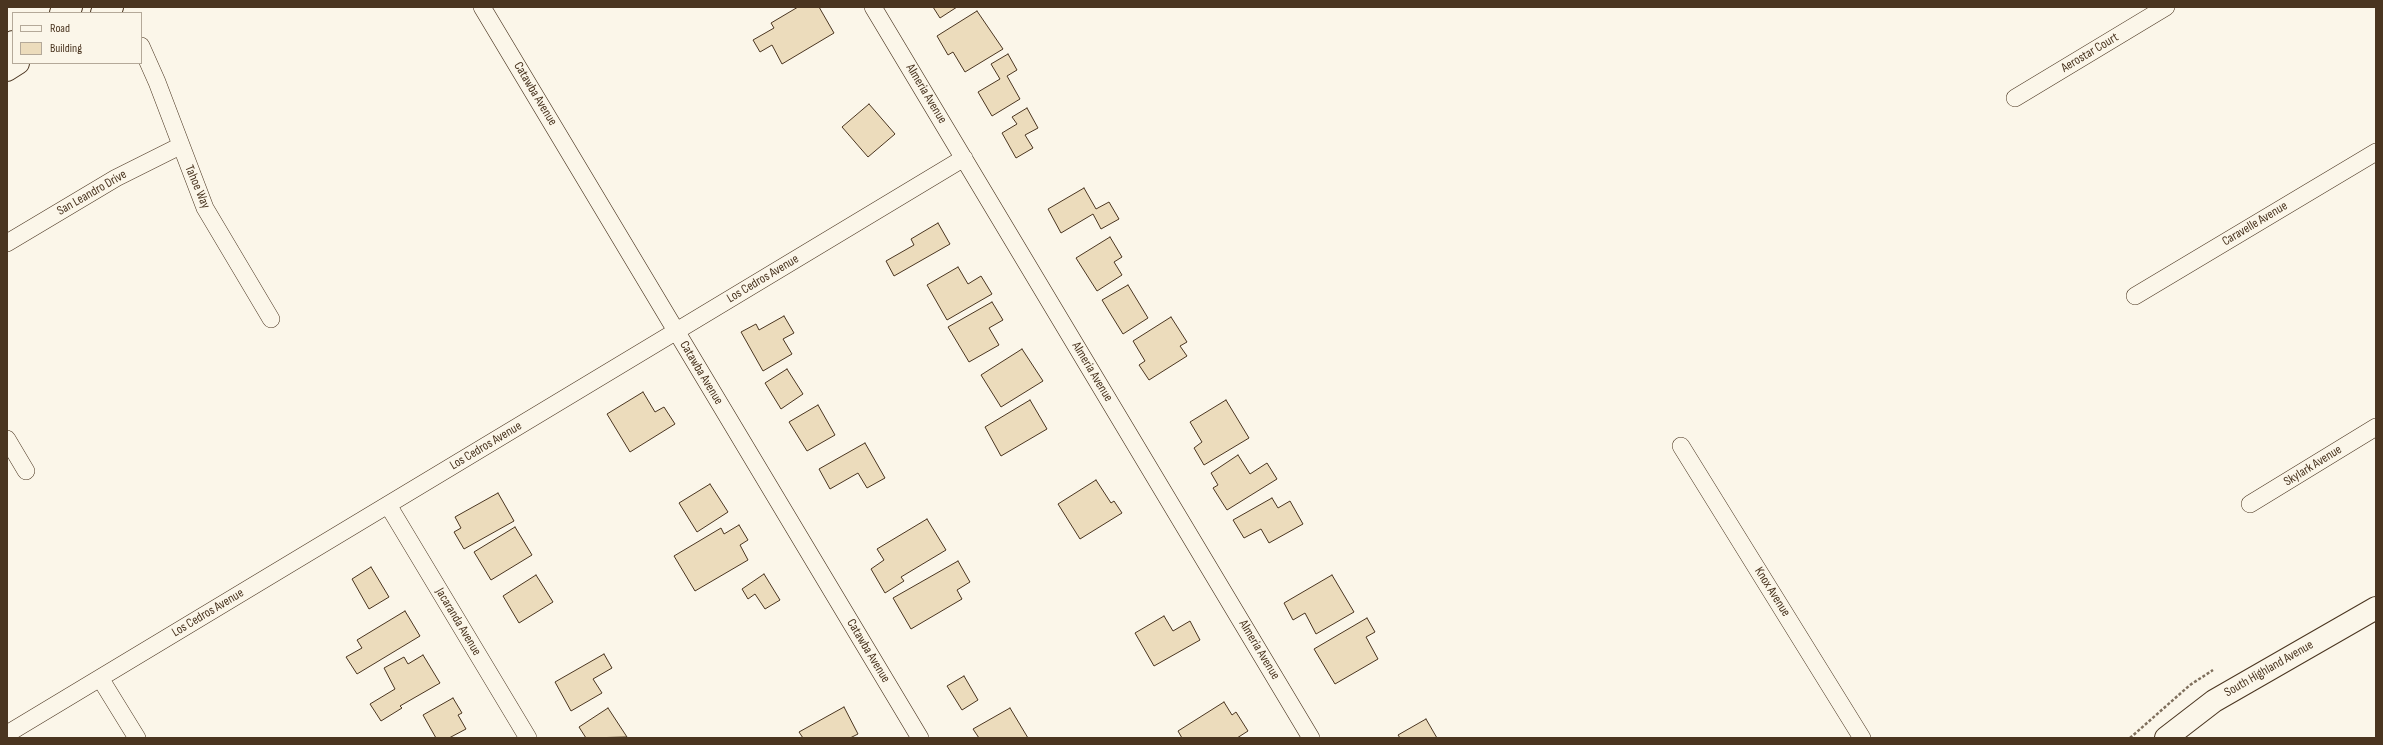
<!DOCTYPE html>
<style>
body{margin:0}
#map{position:relative;width:2383px;height:745px;overflow:hidden;background:#fbf6e9;font-family:"Sofia Sans Condensed",sans-serif}
canvas{display:block}
.frame{position:absolute;inset:0;border:8px solid #4a3520;pointer-events:none}
.legend{position:absolute;left:12px;top:12px;width:130px;height:52px;box-sizing:border-box;background:#fbf6e9;border:1px solid #b4a999;margin:0;padding:5px 7px;list-style:none;font-size:12px;color:#4a3520}
.legend li{display:flex;align-items:center;gap:8px;height:20px}
.legend b{width:20px;border:1px solid #b4a999}
</style>
<div id="map">
<canvas width="2383" height="745"></canvas>
<div class="frame"></div>
<ul class="legend">
<li><b style="height:5px;background:#fbf6e9"></b>Road</li>
<li><b style="height:11px;background:#ecdcbc"></b>Building</li>
</ul>
</div>
<script>
const c = document.querySelector('canvas').getContext('2d');
c.lineJoin = 'round';
function paint(path, color) {
  c.fillStyle = color;
  c.fill(path, 'evenodd');
}
function toPath(rows) {
  const path = new Path2D();
  for (const r of rows) {
    path.moveTo(r[0], r[1]);
    for (let i = 2; i < r.length; i += 2) path.lineTo(r[i], r[i + 1]);
  }
  return path;
}
function stroke(path, color, width, dash) {
  c.strokeStyle = color;
  c.lineWidth = width;
  c.lineCap = dash ? 'butt' : 'round';
  c.setLineDash(dash || []);
  c.stroke(path);
}
function drawText(font, color, halo, rows, align = 'center') {
  c.font = font + ' "Sofia Sans Condensed",sans-serif';
  c.lineWidth = 3;
  c.setLineDash([]);
  c.textBaseline = 'middle';
  c.strokeStyle = halo;
  c.fillStyle = color;
  for (const [text, x, y, turn = 0] of rows) {
    c.save();
    c.translate(x, y);
    c.rotate((+turn || 0) * Math.PI / 180);
    c.textAlign = isNaN(turn) ? turn : align;
    if (halo) c.strokeText(text, 0, 0);
    c.fillText(text, 0, 0);
    c.restore();
  }
}
const building = toPath([
 [798,7,819,7,834,33,782,64,772,45,760,52,753,40,774,28,771,23,798,7],
 [933,7,957,7,940,18,933,7],
 [977,11,1003,49,965,72,953,52,948,55,937,36,977,11],
 [1008,54,1017,70,1007,76,1020,99,992,116,978,92,1000,79,991,64,1008,54],
 [869,104,895,134,868,157,842,127,869,104],
 [1027,108,1038,128,1025,135,1033,148,1016,158,1002,133,1017,124,1012,117,1027,108],
 [1084,188,1096,209,1109,202,1119,219,1101,229,1093,214,1061,233,1048,209,1084,188],
 [938,223,950,244,894,276,886,261,914,245,911,239,938,223],
 [1110,237,1122,257,1114,262,1122,275,1097,291,1076,258,1110,237],
 [958,267,968,284,981,276,992,294,947,320,927,285,958,267],
 [1128,285,1148,318,1123,334,1102,300,1128,285],
 [992,302,1003,320,989,328,999,345,969,362,948,327,992,302],
 [784,316,794,333,783,339,792,354,763,371,741,332,756,324,759,330,784,316],
 [1171,317,1187,342,1180,346,1187,356,1149,380,1139,365,1145,361,1133,341,1171,317],
 [1022,349,1043,381,1001,407,981,375,1022,349],
 [787,369,803,394,781,409,765,383,787,369],
 [643,392,655,412,664,407,675,424,630,452,607,414,643,392],
 [1030,400,1047,429,1001,456,985,427,1030,400],
 [1226,400,1249,438,1204,465,1194,448,1202,442,1190,422,1226,400],
 [818,405,835,435,807,451,789,422,818,405],
 [865,443,885,478,867,488,858,473,830,489,819,469,865,443],
 [1238,455,1250,474,1267,463,1277,479,1227,510,1213,488,1218,485,1211,473,1238,455],
 [1096,480,1111,503,1114,501,1122,513,1080,539,1058,504,1096,480],
 [710,484,728,512,697,532,679,503,710,484],
 [498,493,514,521,464,549,454,532,461,528,455,517,498,493],
 [1272,498,1278,508,1290,501,1303,524,1269,543,1261,529,1244,538,1233,520,1272,498],
 [927,519,946,550,901,577,904,581,885,593,871,569,884,560,877,549,927,519],
 [739,525,748,540,740,545,748,560,695,591,674,556,721,528,724,534,739,525],
 [515,527,532,555,491,580,474,552,515,527],
 [958,561,970,582,957,590,962,599,911,629,893,598,958,561],
 [371,567,389,597,369,609,352,579,371,567],
 [764,574,780,600,765,609,755,594,748,599,742,589,764,574],
 [536,575,553,602,519,623,503,596,536,575],
 [1332,575,1354,612,1316,634,1305,613,1293,620,1284,603,1332,575],
 [405,611,420,636,357,674,346,657,362,648,357,640,405,611],
 [1164,616,1173,631,1190,621,1200,640,1154,666,1135,633,1164,616],
 [1367,618,1375,632,1366,637,1378,659,1335,684,1314,649,1367,618],
 [604,654,612,668,593,679,602,693,571,711,555,682,604,654],
 [423,655,440,683,400,706,402,708,381,721,370,704,395,689,384,668,404,657,408,664,423,655],
 [964,676,978,700,962,710,947,686,964,676],
 [453,698,462,713,458,715,466,729,449,738,436,738,423,715,453,698],
 [1224,702,1232,715,1236,712,1248,731,1237,738,1182,738,1178,731,1224,702],
 [844,707,858,734,850,738,803,738,799,732,844,707],
 [608,708,627,737,586,738,579,727,608,708],
 [1010,708,1028,738,979,738,973,729,1010,708],
 [1426,719,1437,738,1400,738,1398,735,1426,719]
]);
paint(building, '#ecdcbc');
stroke(building, '#4a3520', 1);
const street = toPath([
 [482,7,920,738],
 [873,7,1311,738],
 [141,46,157,82,205,208,271,319],
 [2015,98,2166,7],
 [7,243,116,178,180,146],
 [2135,296,2376,152],
 [7,439,26,471],
 [1681,446,1862,738],
 [2250,504,2376,427],
 [388,505,528,738],
 [100,678,137,738],
 [7,734,964,158]
]);
const secondary = toPath([
 [61,13,71,7],
 [102,13,112,7],
 [7,46,13,42],
 [7,70,18,63],
 [2166,738,2214,701,2376,608]
]);
stroke(street, '#4a3520', 18);
stroke(secondary, '#4a3520', 24);
stroke(toPath([
 [2130,738,2190,685,2213,670]
]), '#7f6f5c', 2.5, [3, 2]);
stroke(street, '#fbf6e9', 17);
stroke(secondary, '#fbf6e9', 22);
drawText('13px', '#4a3520', '#fbf6e9', [
 ["Aerostar Court",2090,53,-31],
 ["Catawba Avenue",535,94,59],
 ["Almeria Avenue",926,94,59],
 ["Tahoe Way",197,187,67],
 ["San Leandro Drive",92,193,-30],
 ["Caravelle Avenue",2255,224,-31],
 ["Los Cedros Avenue",763,279,-31],
 ["Almeria Avenue",1092,372,59],
 ["Catawba Avenue",701,373,59],
 ["Los Cedros Avenue",486,446,-31],
 ["Skylark Avenue",2313,466,-32],
 ["Knox Avenue",1772,592,58],
 ["Los Cedros Avenue",208,613,-31],
 ["Jacaranda Avenue",458,622,59],
 ["Almeria Avenue",1259,650,59],
 ["Catawba Avenue",868,651,59],
 ["South Highland Avenue",2269,669,-30]
]);
</script>
